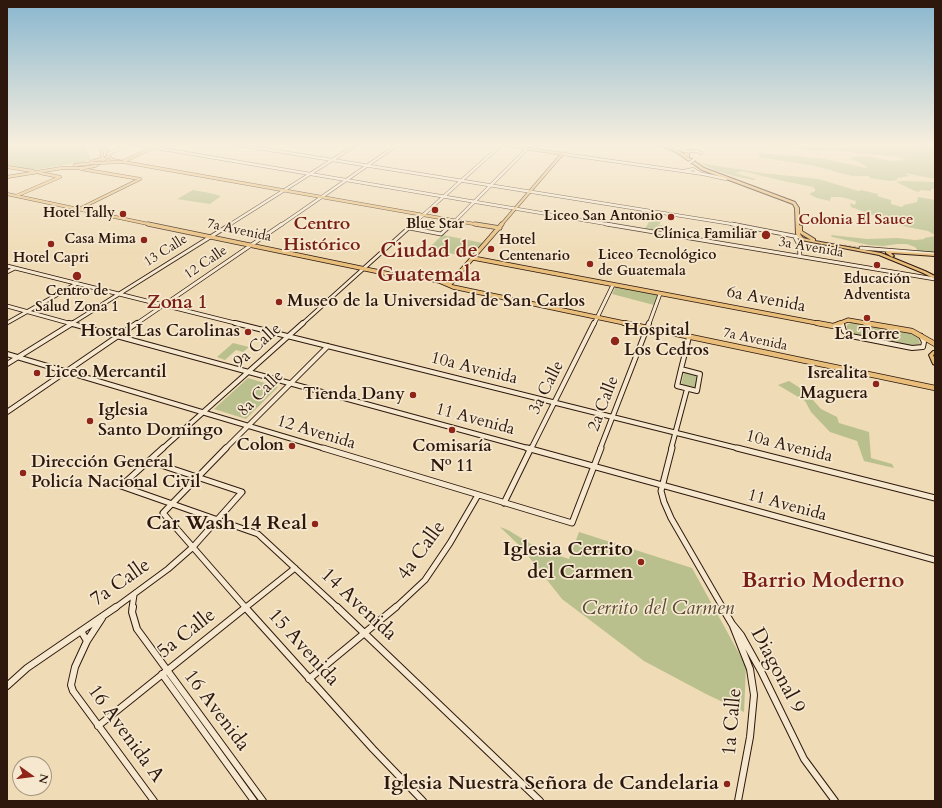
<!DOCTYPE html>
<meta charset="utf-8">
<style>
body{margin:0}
#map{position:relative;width:942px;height:808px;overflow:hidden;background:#efdbb5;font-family:Cardo,serif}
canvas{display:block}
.frame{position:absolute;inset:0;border:8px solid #2e180e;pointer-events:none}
.north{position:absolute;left:12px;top:756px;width:40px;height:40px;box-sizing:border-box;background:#f5e8cf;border:1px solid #a59582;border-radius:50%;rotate:104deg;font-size:11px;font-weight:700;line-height:16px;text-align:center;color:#2e180e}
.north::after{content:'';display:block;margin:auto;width:14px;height:18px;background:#8f2418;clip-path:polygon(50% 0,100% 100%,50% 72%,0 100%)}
</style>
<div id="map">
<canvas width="942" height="808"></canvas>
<div class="frame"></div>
<div class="north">N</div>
</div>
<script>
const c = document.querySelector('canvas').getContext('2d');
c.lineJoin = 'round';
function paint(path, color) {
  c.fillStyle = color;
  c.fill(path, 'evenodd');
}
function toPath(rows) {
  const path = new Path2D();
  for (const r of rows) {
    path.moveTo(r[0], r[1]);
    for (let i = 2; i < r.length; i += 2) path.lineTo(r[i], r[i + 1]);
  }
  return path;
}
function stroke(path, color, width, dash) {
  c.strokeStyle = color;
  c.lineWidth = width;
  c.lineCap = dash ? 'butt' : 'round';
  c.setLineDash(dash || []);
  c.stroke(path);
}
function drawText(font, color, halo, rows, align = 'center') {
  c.font = font + ' Cardo,serif';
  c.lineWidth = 3.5;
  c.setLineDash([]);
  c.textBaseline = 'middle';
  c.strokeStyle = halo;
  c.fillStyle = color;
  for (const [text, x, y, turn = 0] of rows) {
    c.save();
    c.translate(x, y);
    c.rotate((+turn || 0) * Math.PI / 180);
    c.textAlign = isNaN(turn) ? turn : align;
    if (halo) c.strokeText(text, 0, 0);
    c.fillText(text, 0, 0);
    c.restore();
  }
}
paint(toPath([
 [7,145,84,145,91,159,83,162,32,170,7,165],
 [767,145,919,145,928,148,923,145,935,145,935,147,929,147,935,148,935,179,905,173,909,176,897,178,897,180,890,181,870,178,869,176,852,176,815,166,759,157,759,153,795,156,825,159,866,168,868,167,851,159,852,157,866,156,891,161,905,160,901,157,855,153,850,151,805,150,796,148,776,148],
 [699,163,762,173,819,179,858,191,861,190,878,194,877,196,891,200,891,204,902,207,904,205,917,202,918,197,935,200,935,235,928,231,882,222,875,218,876,216,851,207,850,203,855,205,856,201,841,197,831,197,830,201,817,198,809,194,815,191,815,189,813,187,783,181,742,171,735,173,756,179,753,180,734,176,717,171],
 [903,181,935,182,935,189,931,189,931,191,920,190,919,192,915,191,896,182],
 [193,190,210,193,221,196,210,204,177,199],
 [650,220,661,221,659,225,656,225,668,226,665,233,645,229],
 [442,235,443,235,483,243,470,257,428,249],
 [831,235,867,239,897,238,915,240,925,239,924,238,935,236,935,253,919,252,915,247,907,244,898,244,883,246,869,245,832,237],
 [616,286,658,295,654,305,612,294],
 [852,322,910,332,918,336,920,344,913,346,855,335,848,331,847,328,847,325],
 [233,343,249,347,243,352,236,350,225,360,217,357],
 [684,372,699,375,695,389,681,386],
 [248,378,278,387,246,419,214,409],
 [789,381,805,391,821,409,837,417,839,423,869,432,871,458,892,464,894,468,864,461,857,441,830,432,811,412,805,401,778,385],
 [500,527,508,530,539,549,569,559,579,532,692,568,746,666,744,712,706,694,644,661,562,599,521,547]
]), '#b9c08d');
paint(toPath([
 [926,145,930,147,935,147,935,149,928,149,922,145,926,145]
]), '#9abbaa');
stroke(toPath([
 [844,246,891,252]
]), '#c8b494', 3, [3, 1.5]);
const secondaryFar4 = toPath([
 [139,145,612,225],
 [239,145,738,225],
 [670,145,685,151,697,151,701,153],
 [108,154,127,145],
 [563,154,703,174,726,179],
 [684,171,693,169,700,173],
 [229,225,356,145],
 [281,225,397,145],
 [412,225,501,145],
 [451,225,527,149]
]);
const secondaryFar3 = toPath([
 [606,224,935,279],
 [732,224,799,237],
 [409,228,441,234,452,224],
 [795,237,799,245,800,256],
 [861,248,935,254],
 [7,266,239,324],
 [7,272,15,268],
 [7,306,72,324],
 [7,323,76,284],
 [71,324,231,224],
 [136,324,282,224],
 [302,324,413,224],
 [594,324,613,285],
 [649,324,660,294]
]);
const secondaryFar2 = toPath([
 [69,323,531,449],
 [235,323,741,449],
 [842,324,844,331,851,336,912,348,923,347,924,342,921,336],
 [7,354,326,449],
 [7,364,73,323],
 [681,369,700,374,697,391,677,386,681,369],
 [681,369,689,337],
 [7,412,137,323],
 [162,449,303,323],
 [225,449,328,346],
 [531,449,594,323],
 [600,449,649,323],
 [671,449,687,389]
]);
const secondaryFar1 = toPath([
 [163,448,121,486,258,534,338,608],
 [226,448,163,513,246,608],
 [323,448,572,523,601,448],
 [527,448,935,560],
 [672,448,661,491,664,502,671,518,723,608],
 [737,448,935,498],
 [504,503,531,448],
 [115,608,168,569,193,547,242,492,149,461],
 [132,608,134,595],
 [245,608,295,568],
 [395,608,425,580,450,543,478,495]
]);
const secondary = toPath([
 [133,607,132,612,137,629,263,801],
 [245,607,373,749,423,801],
 [337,607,540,801],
 [722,607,732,624,741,635,761,671,804,759,835,801],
 [102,618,87,641,75,667,71,685,73,691,154,801],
 [733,626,750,669,754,695,750,737,738,801],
 [81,631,87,641],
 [162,674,254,801],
 [309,679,396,607],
 [7,686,27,668,116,607],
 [98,726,246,607]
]);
const primaryFar2 = toPath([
 [106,145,109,156,112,160,480,225],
 [504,145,563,154],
 [124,161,159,145],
 [91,162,103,158,100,145],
 [75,165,93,163],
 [95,166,109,156],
 [7,167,33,171],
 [81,169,140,179],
 [40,173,60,177],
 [7,177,62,168,83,168],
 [7,194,153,225],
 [16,196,60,177],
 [79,209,140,179],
 [501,225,563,153]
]);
const primaryFar1 = toPath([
 [148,224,399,276,416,276,439,281,453,287,629,324],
 [475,224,500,228],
 [473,258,822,324],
 [449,285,502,224],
 [838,324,848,320,871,324]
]);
const primary = toPath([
 [624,323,935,388],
 [817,323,833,326,841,323],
 [865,323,912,331,935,344]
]);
const highway = toPath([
 [660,145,665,145,678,150,704,168,795,202,799,208,799,225,802,226,802,231,815,239,815,241,881,253,925,271,935,276,935,279,923,273,879,255,801,240,796,234,795,208,793,204,702,170,676,152,660,145],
 [800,233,801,234,811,240,803,238,800,234,800,233],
 [690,150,692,151,689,153,689,157,687,157,684,153,685,152,687,153,690,150],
 [886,251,935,254,935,256,891,253,894,256,892,257,886,253,886,251],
 [933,351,935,351,935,354,933,355,935,359,935,365,933,364,929,355,933,351]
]);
stroke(secondaryFar4, '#2e180e', 3.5);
stroke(secondaryFar3, '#2e180e', 4.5);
stroke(secondaryFar2, '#2e180e', 6);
stroke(secondaryFar1, '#2e180e', 7);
stroke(secondary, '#2e180e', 8);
stroke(primaryFar2, '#2e180e', 3.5);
stroke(primaryFar1, '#2e180e', 5);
stroke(primary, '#2e180e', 6);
stroke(highway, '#2e180e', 2);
stroke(secondaryFar4, '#f5e8cf', 2.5);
stroke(secondaryFar3, '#f5e8cf', 3);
stroke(secondaryFar2, '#f5e8cf', 4);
stroke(secondaryFar1, '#f5e8cf', 5);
stroke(secondary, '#f5e8cf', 6);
stroke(primaryFar2, '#e8be7a', 2.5);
stroke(primaryFar1, '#e8be7a', 3.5);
stroke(primary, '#e8be7a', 4.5);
paint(highway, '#e8be7a');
const secondaryBridge = toPath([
 [689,163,695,159]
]);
const primaryBridge = toPath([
 [93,163,123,162],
 [83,168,95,166]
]);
stroke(secondaryBridge, '#2e180e', 3.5, []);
stroke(primaryBridge, '#2e180e', 3.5, []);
stroke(secondaryBridge, '#f5e8cf', 2.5);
stroke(primaryBridge, '#e8be7a', 2.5);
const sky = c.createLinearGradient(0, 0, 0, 259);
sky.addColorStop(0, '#89b7cf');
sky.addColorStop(0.56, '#f8efde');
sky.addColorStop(1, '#f8efde00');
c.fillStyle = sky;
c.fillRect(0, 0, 942, 259);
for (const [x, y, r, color] of [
 [435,210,4,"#8f2418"],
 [123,214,4,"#8f2418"],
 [671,217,4,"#8f2418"],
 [766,235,5,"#8f2418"],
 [144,240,4,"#8f2418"],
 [51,244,4,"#8f2418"],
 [491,249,4,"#8f2418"],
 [590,264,4,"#8f2418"],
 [877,265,4,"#8f2418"],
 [77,276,5,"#8f2418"],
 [279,302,4,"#8f2418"],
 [867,318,4,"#8f2418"],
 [248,332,4,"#8f2418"],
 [615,341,5,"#8f2418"],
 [37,373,4,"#8f2418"],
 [876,384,4,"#8f2418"],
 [413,395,4,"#8f2418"],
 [90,421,4,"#8f2418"],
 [452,430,4,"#8f2418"],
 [292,446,4,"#8f2418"],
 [23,473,4,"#8f2418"],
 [315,524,4,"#8f2418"],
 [641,562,4,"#8f2418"],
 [727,784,4,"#8f2418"]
]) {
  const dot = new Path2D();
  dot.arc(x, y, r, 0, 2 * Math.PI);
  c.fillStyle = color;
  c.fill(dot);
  stroke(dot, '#f5e8cf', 1.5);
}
drawText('bold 14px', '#2e180e', '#f5e8cf', [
 ["Hotel Tally",115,214],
 ["Liceo San Antonio",663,217],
 ["Blue Star",435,225,"center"],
 ["Clínica Familiar",757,235],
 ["Casa Mima",136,240],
 ["Hotel",499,241,"left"],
 ["Centenario",499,257,"left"],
 ["Liceo Tecnológico",598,256,"left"],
 ["de Guatemala",598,272,"left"],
 ["Hotel Capri",51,259,"center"],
 ["Educación",877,280,"center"],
 ["Adventista",877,296,"center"],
 ["Centro de",77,292,"center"],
 ["Salud Zona 1",77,308,"center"]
], 'right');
drawText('14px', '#2e180e', '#f5e8cf', [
 ["7a Avenida",239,231,12],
 ["3a Avenida",811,248,10],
 ["13 Calle",166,251,-32],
 ["12 Calle",206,263,-34],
 ["7a Avenida",755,340,12]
]);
drawText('bold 15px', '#7a1f14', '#f5e8cf', [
 ["Colonia El Sauce",856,221]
]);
drawText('17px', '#2e180e', '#f5e8cf', [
 ["6a Avenida",766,300,11],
 ["9a Calle",258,346,-42],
 ["10a Avenida",474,369,14],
 ["3a Calle",547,388,-63],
 ["8a Calle",261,394,-45],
 ["2a Calle",604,404,-69],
 ["11 Avenida",475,420,15],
 ["12 Avenida",316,433,17],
 ["10a Avenida",789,447,14],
 ["11 Avenida",787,506,15]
]);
drawText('bold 17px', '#2e180e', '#f5e8cf', [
 ["Museo de la Universidad de San Carlos",287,302],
 ["Hospital",624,331],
 ["Los Cedros",624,351],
 ["Hostal Las Carolinas",240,332,"right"],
 ["La Torre",867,335,"center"],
 ["Liceo Mercantil",45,373],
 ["Isrealita",868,374,"right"],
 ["Maguera",868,394,"right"],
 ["Tienda Dany",405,395,"right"],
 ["Iglesia",98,411],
 ["Santo Domingo",98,431],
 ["Colon",284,446,"right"],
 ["Comisaría",452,447,"center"],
 ["Nº 11",452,467,"center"],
 ["Dirección General",31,463],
 ["Policía Nacional Civil",31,483]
], 'left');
drawText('bold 18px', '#7a1f14', '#f5e8cf', [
 ["Centro",322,225],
 ["Histórico",322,246]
]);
drawText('bold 19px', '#7a1f14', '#f5e8cf', [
 ["Zona 1",177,304]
]);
drawText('bold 20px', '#2e180e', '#f5e8cf', [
 ["Car Wash 14 Real",307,524],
 ["Iglesia Cerrito",633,550],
 ["del Carmen",633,573],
 ["Iglesia Nuestra Señora de Candelaria",719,784]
], 'right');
drawText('20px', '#2e180e', '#f5e8cf', [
 ["4a Calle",422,551,-54],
 ["7a Calle",121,583,-35],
 ["14 Avenida",358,605,43],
 ["5a Calle",187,634,-38],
 ["15 Avenida",303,648,48],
 ["Diagonal 9",777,671,62],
 ["16 Avenida",216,711,53],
 ["1a Calle",733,722,-85],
 ["16 Avenida A",125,734,54]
]);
drawText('italic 20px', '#584a34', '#f5e8cf', [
 ["Cerrito del Carmen",658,609]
]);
drawText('bold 21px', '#7a1f14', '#f5e8cf', [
 ["Ciudad de",429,252],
 ["Guatemala",429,276]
]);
drawText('bold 22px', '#7a1f14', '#f5e8cf', [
 ["Barrio Moderno",823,582]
]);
</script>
